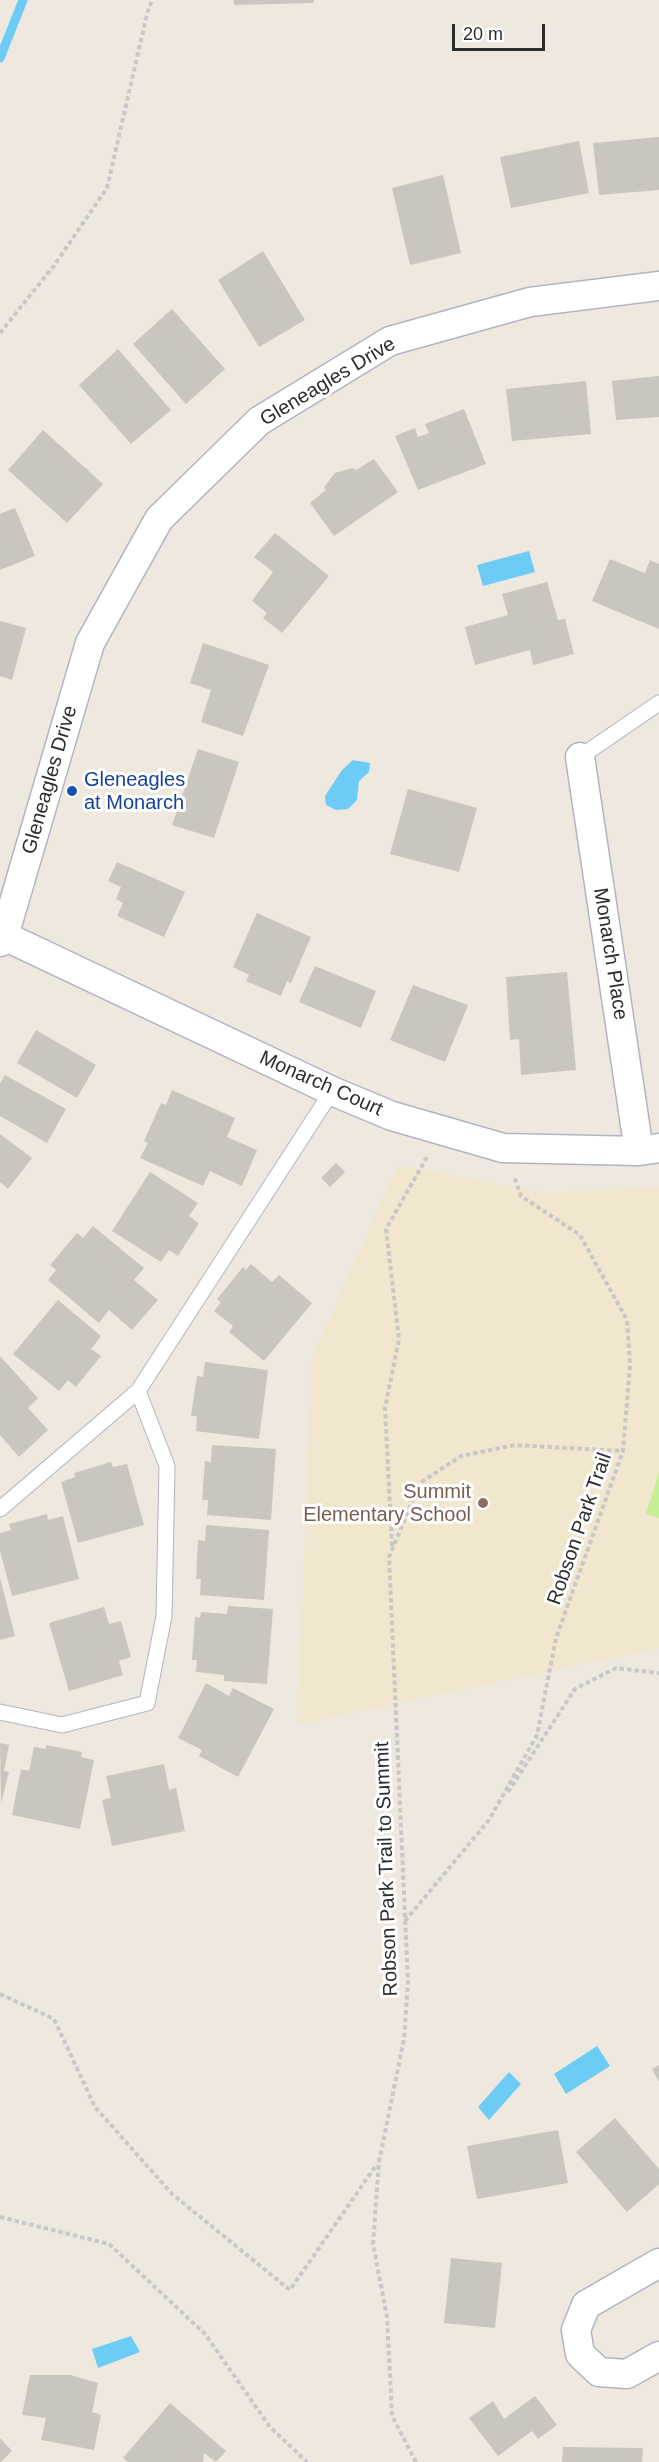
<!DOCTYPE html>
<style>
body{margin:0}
#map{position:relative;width:659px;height:2462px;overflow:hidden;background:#efe8df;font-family:Helvetica,sans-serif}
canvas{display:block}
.scale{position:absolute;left:452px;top:24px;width:93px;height:27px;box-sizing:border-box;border:3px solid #2d2d2d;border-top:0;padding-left:8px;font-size:18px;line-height:21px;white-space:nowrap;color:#2d2d2d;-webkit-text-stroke:4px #fff;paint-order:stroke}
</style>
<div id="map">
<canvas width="659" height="2462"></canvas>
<div class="scale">20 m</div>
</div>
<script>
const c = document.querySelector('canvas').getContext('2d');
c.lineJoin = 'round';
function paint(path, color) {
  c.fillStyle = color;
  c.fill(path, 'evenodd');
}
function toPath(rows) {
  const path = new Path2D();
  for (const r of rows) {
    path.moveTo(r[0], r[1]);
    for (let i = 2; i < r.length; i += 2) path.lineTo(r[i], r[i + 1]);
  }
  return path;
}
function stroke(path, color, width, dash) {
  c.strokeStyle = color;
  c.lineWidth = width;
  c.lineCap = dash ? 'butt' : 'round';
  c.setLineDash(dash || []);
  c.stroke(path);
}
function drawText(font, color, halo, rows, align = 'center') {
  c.font = font + ' Helvetica,sans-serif';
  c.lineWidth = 6;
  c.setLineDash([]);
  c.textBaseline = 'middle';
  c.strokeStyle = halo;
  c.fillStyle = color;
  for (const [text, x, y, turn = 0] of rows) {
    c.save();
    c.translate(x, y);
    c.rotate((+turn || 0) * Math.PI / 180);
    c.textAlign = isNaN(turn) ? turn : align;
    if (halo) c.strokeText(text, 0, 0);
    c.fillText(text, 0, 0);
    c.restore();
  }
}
paint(toPath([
 [398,1165,544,1193,659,1188,659,1648,297,1724,312,1358]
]), '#f1e6ce');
paint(toPath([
 [659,1472,659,1518,646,1514]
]), '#c5ef94');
paint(toPath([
 [529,551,535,572,483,586,477,565],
 [353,760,370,763,369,772,359,781,357,800,348,809,336,810,326,805,325,796,342,770],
 [597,2046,610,2066,566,2094,554,2074],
 [509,2072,521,2084,489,2120,478,2107],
 [131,2336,140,2352,98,2368,92,2349]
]), '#6dccf5');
stroke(toPath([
 [0,58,23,0]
]), '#6dccf5', 9);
paint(toPath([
 [234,0,314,0,314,3,234,5],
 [659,137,659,190,599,195,593,143],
 [579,141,589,193,511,208,500,157],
 [443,175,461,253,410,265,392,188],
 [263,251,305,320,259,347,218,280],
 [172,309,225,369,186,404,133,344],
 [118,349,171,410,131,444,79,385],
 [659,376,659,417,616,420,612,381],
 [586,381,591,434,512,441,506,389],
 [464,409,486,464,418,490,395,436,415,428,418,437,429,433,425,424],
 [43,430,103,484,67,523,8,470],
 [374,459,398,492,334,536,310,503,326,490,324,487,335,473,352,468,356,470],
 [15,508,35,556,0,570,0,514],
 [275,533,329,576,282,633,263,618,267,613,252,601,273,572,254,557],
 [610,559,645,573,650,560,659,564,659,629,592,601],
 [547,582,558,620,565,619,574,654,533,665,530,650,475,665,465,627,508,615,502,594],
 [0,621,26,628,12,680,0,676],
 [203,643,269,665,243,736,201,722,211,690,190,683],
 [198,749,239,762,214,838,172,825],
 [408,789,477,808,459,872,390,854],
 [117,862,185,892,164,937,117,916,123,903,116,899,121,887,108,881],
 [257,913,311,937,291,983,287,981,281,996,246,981,249,975,233,967],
 [315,966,376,991,361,1028,299,1002],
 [567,972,576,1070,521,1075,519,1039,510,1040,506,977],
 [413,985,468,1005,445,1062,390,1040],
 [36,1030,96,1065,77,1098,17,1063],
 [5,1075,66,1109,47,1143,0,1116,0,1084],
 [172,1090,235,1118,227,1137,257,1150,242,1186,210,1171,203,1186,140,1158,148,1143,144,1141,161,1103,166,1105],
 [0,1134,32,1158,8,1189,0,1182],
 [336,1163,345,1172,330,1187,321,1178],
 [150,1172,198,1203,189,1216,199,1223,178,1256,169,1250,161,1262,112,1231],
 [93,1226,144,1268,134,1280,158,1300,132,1330,109,1310,99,1323,48,1280,56,1270,50,1265,77,1233,83,1238],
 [251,1264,272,1282,279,1275,312,1303,264,1361,229,1332,233,1326,214,1311,221,1302,217,1299,243,1267,246,1270],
 [58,1300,101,1336,91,1349,101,1356,76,1387,68,1380,59,1391,13,1354],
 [0,1356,38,1398,28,1408,48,1430,19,1457,0,1435],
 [205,1362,268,1370,259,1439,196,1431,197,1416,191,1416,197,1376,203,1377],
 [212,1445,276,1449,271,1520,207,1515,208,1500,202,1500,205,1461,211,1462],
 [111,1462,113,1467,127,1464,144,1525,78,1543,61,1482,75,1477,74,1473],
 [47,1514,48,1520,63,1516,79,1579,12,1596,0,1551,0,1533,11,1530,9,1524],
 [206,1525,269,1530,264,1600,200,1595,201,1579,196,1579,198,1540,205,1541],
 [0,1578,15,1636,0,1640],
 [228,1606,273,1609,267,1684,224,1681,224,1675,196,1672,197,1660,192,1660,195,1617,200,1618,201,1612,227,1614],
 [104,1607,109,1624,121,1621,131,1657,119,1661,123,1675,69,1691,49,1623],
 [206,1683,229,1696,233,1688,274,1709,238,1777,199,1756,202,1750,178,1738],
 [0,1743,9,1745,4,1771,9,1772,1,1803],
 [46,1745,82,1752,81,1757,94,1760,80,1829,12,1815,21,1769,29,1771,34,1747,46,1749],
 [164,1764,169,1790,176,1788,185,1831,112,1846,102,1800,111,1798,106,1776],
 [659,2065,659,2082,652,2069],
 [615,2118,659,2169,659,2184,627,2212,576,2152],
 [558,2130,568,2183,477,2199,467,2146],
 [451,2258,502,2263,495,2328,444,2323],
 [30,2375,70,2375,98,2383,92,2412,101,2415,94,2450,41,2440,46,2418,22,2415],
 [535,2396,557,2425,538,2439,532,2431,498,2456,469,2418,493,2401,504,2419],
 [170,2403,226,2451,216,2462,204,2453,203,2462,128,2462,123,2458],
 [0,2438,12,2451,1,2462,0,2462],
 [563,2447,643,2448,642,2462,562,2462]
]), '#cac5be');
const service = toPath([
 [580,757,659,703],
 [0,1509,138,1391,332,1091],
 [0,1712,62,1725,147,1703,164,1616,167,1466,138,1391]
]);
const minor = toPath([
 [580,757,639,1151],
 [0,934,332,1091,392,1116,503,1148,639,1151,659,1148],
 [0,942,4,936,90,643,159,519,259,421,390,341,530,302,659,286],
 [659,2263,586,2305,576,2330,580,2354,599,2372,627,2374,659,2356]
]);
stroke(service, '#b3b4c1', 17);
stroke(minor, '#b3b4c1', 31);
stroke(toPath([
 [0,333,53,267,107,188,147,14,152,0],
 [392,1546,385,1408,399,1339,386,1229,427,1157],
 [508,1792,575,1689,616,1668,659,1673],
 [405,1921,489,1820,537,1735,556,1638,623,1451,630,1365,627,1320,580,1235,521,1196,514,1176],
 [0,1994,54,2019,95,2107,172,2194,290,2290,377,2164],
 [0,2217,109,2244,205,2334,270,2427,307,2462],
 [416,2462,392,2416,387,2317,373,2244,379,2162,404,2039,408,1983,389,1557,420,1483,461,1456,515,1445,623,1451]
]), '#c8c8c8', 4, [4.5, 3]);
stroke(service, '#fff', 15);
stroke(minor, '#fff', 28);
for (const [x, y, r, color] of [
 [72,791,6,"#1a4fb4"],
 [483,1503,6,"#8d6e63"]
]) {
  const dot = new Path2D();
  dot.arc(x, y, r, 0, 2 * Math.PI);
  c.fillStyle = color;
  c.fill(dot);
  stroke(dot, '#fff', 2);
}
drawText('20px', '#2d2d2d', '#fff', [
 ["Gleneagles Drive",328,382,-31],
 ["Gleneagles Drive",50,780,-74],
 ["Monarch Place",610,954,81],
 ["Monarch Court",321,1084,24],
 ["Robson Park Trail",580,1529,-71],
 ["Robson Park Trail to Summit",387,1869,-92]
]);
drawText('20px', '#164399', '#fff', [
 ["Gleneagles",84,780],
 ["at Monarch",84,803]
], 'left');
drawText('20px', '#785e54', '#fff', [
 ["Summit",471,1492],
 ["Elementary School",471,1515]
], 'right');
</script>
